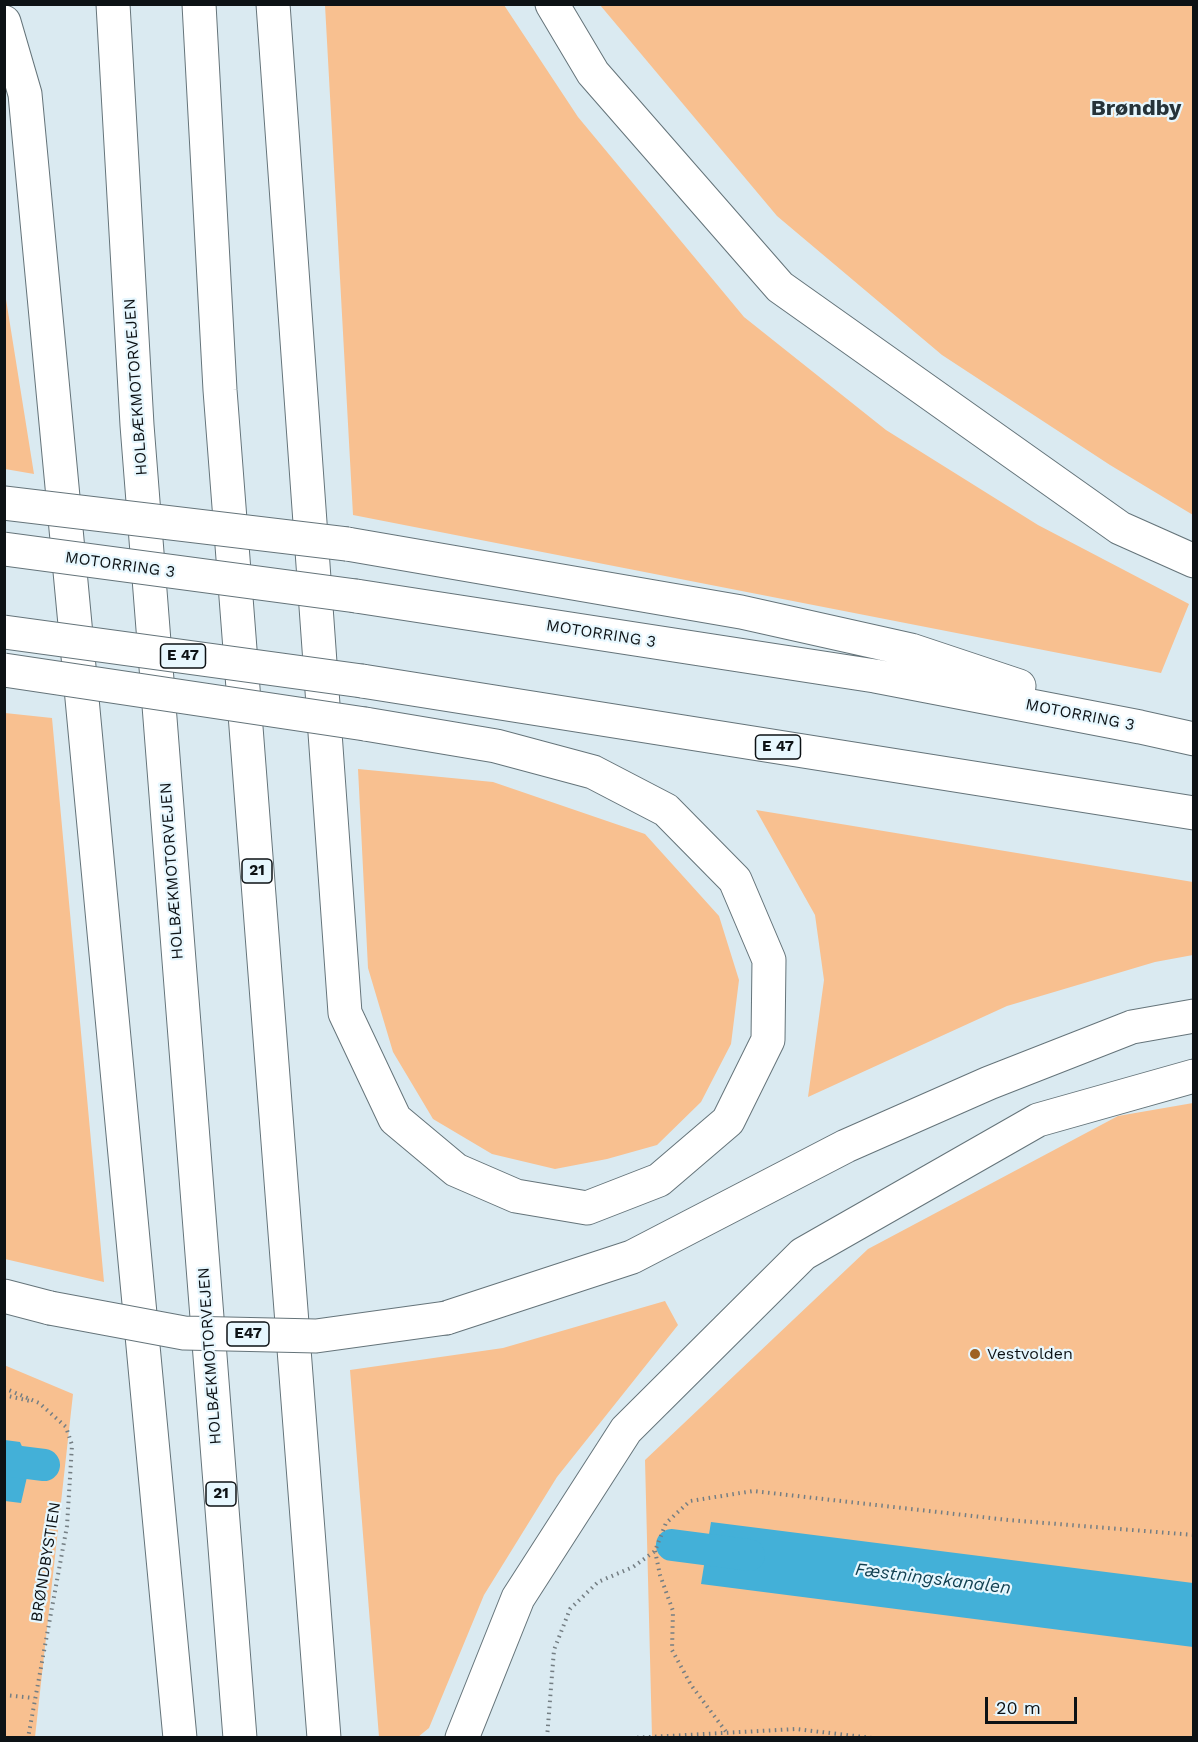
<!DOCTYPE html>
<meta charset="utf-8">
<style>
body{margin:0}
#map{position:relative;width:1198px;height:1742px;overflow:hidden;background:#daeaf1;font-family:"Work Sans",sans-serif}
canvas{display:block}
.frame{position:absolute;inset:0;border:6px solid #0d1215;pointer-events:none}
.scale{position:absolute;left:985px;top:1697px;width:92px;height:27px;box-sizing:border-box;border:3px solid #0d1215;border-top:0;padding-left:8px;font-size:18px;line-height:21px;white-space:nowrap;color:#0d1215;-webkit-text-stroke:4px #e7f7fe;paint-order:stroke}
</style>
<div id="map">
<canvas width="1198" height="1742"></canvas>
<div class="frame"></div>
<div class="scale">20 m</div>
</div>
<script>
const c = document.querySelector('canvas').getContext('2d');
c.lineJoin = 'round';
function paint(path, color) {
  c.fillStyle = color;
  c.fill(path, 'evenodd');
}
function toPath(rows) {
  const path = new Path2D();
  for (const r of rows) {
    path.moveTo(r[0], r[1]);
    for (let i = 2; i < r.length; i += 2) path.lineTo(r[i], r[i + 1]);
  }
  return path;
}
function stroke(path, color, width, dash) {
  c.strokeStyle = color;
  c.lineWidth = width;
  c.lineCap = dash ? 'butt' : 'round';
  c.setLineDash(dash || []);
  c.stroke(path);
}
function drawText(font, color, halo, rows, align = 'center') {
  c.font = font + ' "Work Sans",sans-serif';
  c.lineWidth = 4.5;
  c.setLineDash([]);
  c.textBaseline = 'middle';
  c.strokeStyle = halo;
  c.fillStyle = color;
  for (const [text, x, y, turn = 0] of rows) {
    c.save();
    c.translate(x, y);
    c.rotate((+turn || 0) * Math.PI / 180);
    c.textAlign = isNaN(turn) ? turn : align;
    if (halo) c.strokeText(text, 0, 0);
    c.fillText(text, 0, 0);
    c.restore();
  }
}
paint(toPath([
 [325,5,504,5,578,117,744,317,886,430,1038,525,1189,604,1161,673,353,515],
 [600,5,1193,5,1193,515,1110,465,942,355,777,216],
 [5,293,34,474,5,469],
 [5,713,52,718,104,1282,5,1259],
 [358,769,493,782,645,834,719,916,739,980,731,1044,701,1102,657,1145,607,1159,555,1169,492,1154,433,1119,393,1052,368,968],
 [756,810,1193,882,1193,955,1155,962,1007,1006,808,1097,824,980,815,915],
 [1193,1103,1193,1737,652,1737,645,1460,868,1249,1118,1116],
 [665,1301,678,1325,557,1477,484,1595,429,1728,418,1737,379,1737,350,1370,503,1348],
 [4,1365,73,1394,35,1737,5,1737]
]), '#f8c090');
paint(toPath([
 [5,1440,20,1442,30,1464,21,1503,5,1501],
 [711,1522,1193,1583,1193,1647,701,1584]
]), '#43b0d8');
stroke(toPath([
 [4,1460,44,1465],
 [672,1545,749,1555]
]), '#43b0d8', 32);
const motorway = toPath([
 [113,4,137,425,240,1738],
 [199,4,220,390,324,1738],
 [273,4,345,1013,395,1119,456,1170,516,1196,587,1208,659,1180,728,1121,768,1040,769,960,735,880,666,810,593,772,496,746,365,724],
 [552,4,593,73,780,287,1120,528,1194,561],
 [4,22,25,94,180,1738],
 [347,544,741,612,911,650,1019,686],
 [356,596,875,676,1140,727,1194,739],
 [362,681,1194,813],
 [4,1296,50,1308],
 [446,1318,632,1257,846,1146,989,1083,1132,1027,1194,1016],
 [462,1738,518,1598,626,1430,803,1254,1038,1120,1194,1076]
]);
stroke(motorway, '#65747a', 35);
stroke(toPath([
 [4,1388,39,1403,66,1427,72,1445,67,1526,28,1738],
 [4,1395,30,1401],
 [655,1551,660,1575,673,1611,672,1650,691,1685,727,1733],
 [4,1695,34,1698],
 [547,1738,554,1650,570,1609,598,1582,633,1567,655,1551,666,1523,690,1501,753,1491,1008,1520,1194,1535],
 [631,1738,796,1729,872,1738]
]), '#747e83', 4, [1.5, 4.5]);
stroke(motorway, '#fff', 33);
const motorwayBridge = toPath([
 [4,503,347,544],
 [4,549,356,596],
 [4,632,362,681],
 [4,670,365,724],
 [50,1308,184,1333,316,1336,446,1318]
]);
stroke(motorwayBridge, '#65747a', 35, []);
stroke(motorwayBridge, '#fff', 33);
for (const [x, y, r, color] of [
 [975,1354,6,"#9e6224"]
]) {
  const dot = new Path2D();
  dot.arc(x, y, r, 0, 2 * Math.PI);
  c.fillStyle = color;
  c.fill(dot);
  stroke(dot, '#e7f7fe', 2);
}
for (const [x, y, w] of [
 [183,656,45],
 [778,747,45],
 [257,871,30],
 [248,1334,42],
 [221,1494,30]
]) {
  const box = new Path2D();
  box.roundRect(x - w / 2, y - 12, w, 24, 4.5);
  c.fillStyle = '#e7f7fe';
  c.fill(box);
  stroke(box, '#0d1215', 1.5);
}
drawText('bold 15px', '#0d1215', null, [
 ["E 47",183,656],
 ["E 47",778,747],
 ["21",257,871],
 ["E47",248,1334],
 ["21",221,1494]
]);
drawText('16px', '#0d1215', '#e7f7fe', [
 ["HOLBÆKMOTORVEJEN",136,387,-94],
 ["MOTORRING 3",120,565,8],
 ["MOTORRING 3",601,634,9],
 ["MOTORRING 3",1080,715,11],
 ["HOLBÆKMOTORVEJEN",172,871,-94],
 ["HOLBÆKMOTORVEJEN",210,1356,-94],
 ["BRØNDBYSTIEN",46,1562,-81]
]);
drawText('16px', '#0d1215', '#e7f7fe', [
 ["Vestvolden",987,1354]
], 'left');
drawText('italic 18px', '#103f50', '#e7f7fe', [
 ["Fæstningskanalen",933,1579,7]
]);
drawText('bold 22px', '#263339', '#e7f7fe', [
 ["Brøndby",1136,109]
]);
</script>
